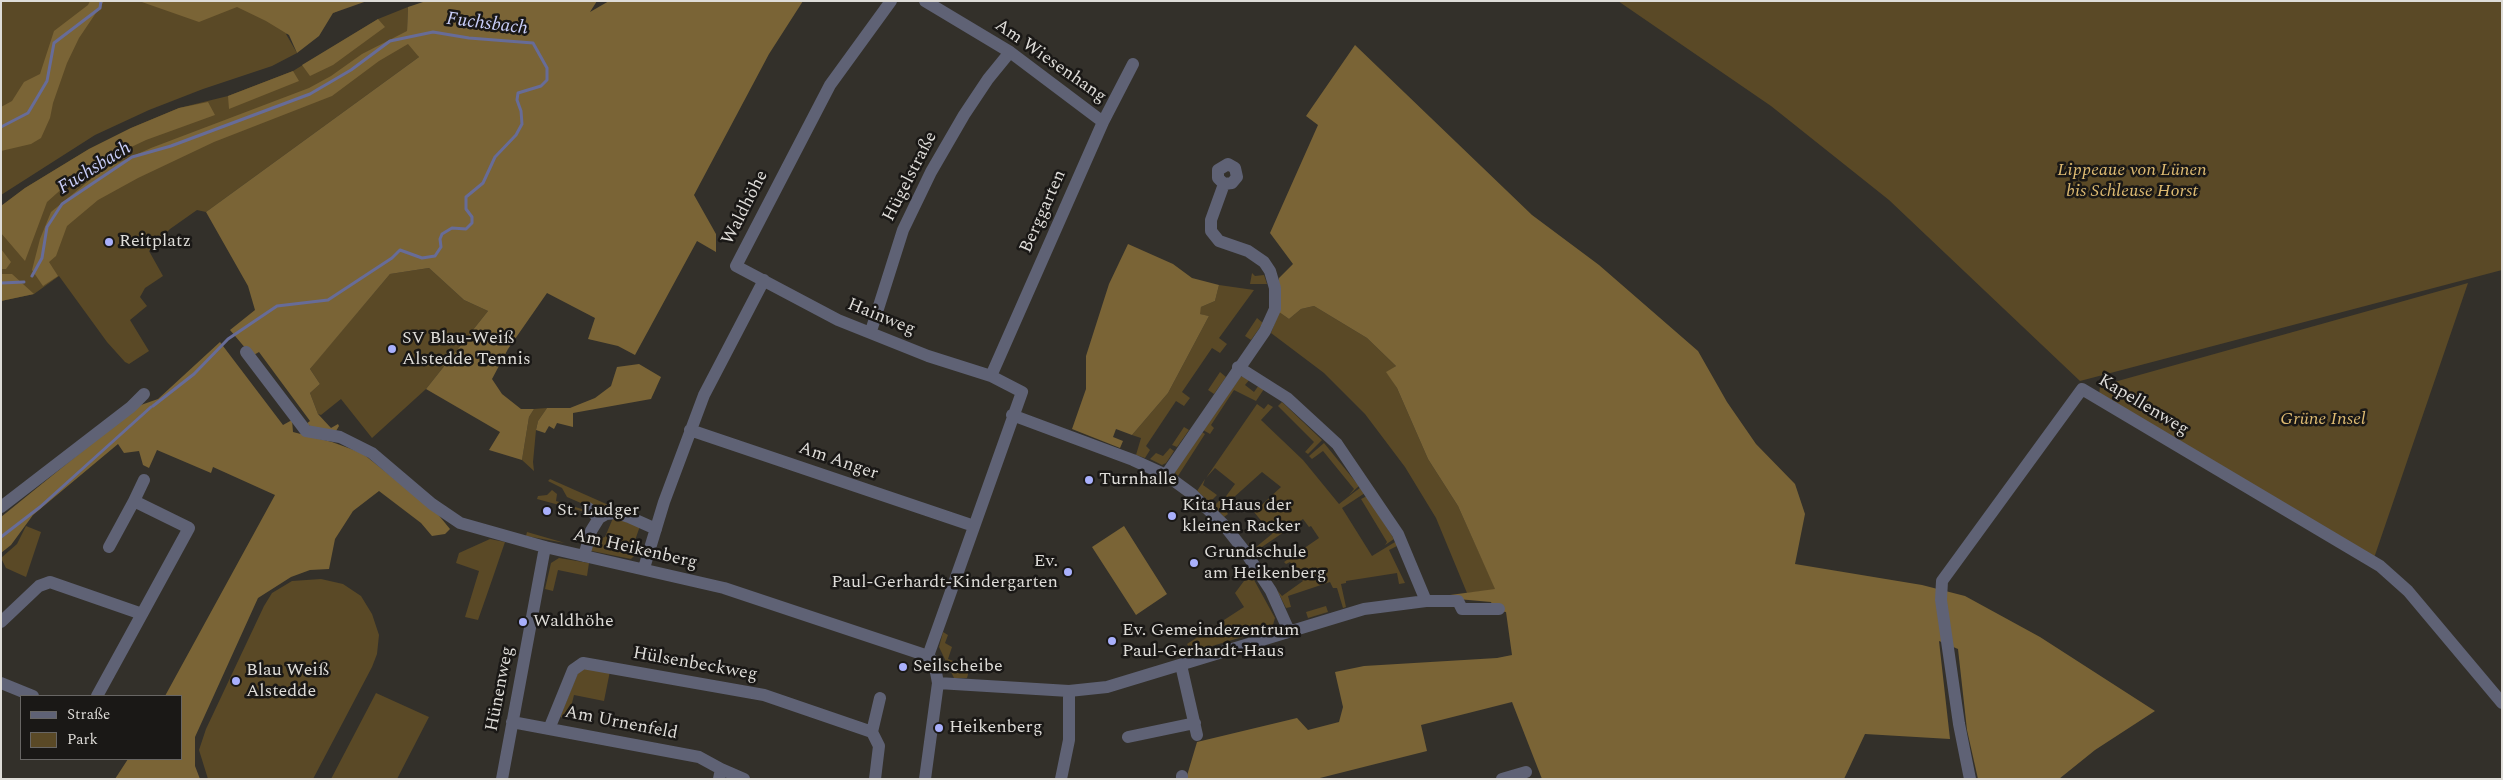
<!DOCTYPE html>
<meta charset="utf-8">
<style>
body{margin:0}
#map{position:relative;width:2503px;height:780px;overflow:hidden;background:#33302a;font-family:Spectral,serif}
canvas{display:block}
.frame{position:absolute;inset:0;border:2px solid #dedcd8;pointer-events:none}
.legend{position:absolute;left:20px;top:695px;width:162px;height:65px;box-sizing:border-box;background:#1a1816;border:1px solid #686664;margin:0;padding:6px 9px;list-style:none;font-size:15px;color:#dedcd8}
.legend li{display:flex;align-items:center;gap:10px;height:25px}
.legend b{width:25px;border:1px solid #686664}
</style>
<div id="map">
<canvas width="2503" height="780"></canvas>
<div class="frame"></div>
<ul class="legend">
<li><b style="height:6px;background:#5f6275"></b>Straße</li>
<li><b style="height:14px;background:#5a4926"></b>Park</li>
</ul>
</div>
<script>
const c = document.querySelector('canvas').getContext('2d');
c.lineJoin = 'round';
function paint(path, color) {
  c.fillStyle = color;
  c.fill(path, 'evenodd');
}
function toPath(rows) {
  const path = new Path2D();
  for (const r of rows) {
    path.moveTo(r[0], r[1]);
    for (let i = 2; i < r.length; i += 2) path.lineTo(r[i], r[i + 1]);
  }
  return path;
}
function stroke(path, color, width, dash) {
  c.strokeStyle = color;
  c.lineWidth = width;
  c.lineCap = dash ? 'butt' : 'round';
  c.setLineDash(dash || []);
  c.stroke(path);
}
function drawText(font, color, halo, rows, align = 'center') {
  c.font = font + ' Spectral,serif';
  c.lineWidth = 5;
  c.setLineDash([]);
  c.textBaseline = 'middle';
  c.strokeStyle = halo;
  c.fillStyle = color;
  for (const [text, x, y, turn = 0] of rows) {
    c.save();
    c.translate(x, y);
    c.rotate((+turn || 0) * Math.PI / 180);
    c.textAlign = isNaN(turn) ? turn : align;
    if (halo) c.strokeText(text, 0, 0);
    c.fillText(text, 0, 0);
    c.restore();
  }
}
paint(toPath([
 [1,1,360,1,286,34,297,53,272,66,203,89,149,110,95,135,1,195],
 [1618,1,2502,1,2502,270,2080,381,1889,200,1771,106],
 [408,7,407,31,419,57,206,212,197,210,170,229,149,251,163,276,145,288,140,297,147,306,130,320,149,351,129,364,125,362,107,342,59,276,34,294,1,301,1,206,25,188,89,149,131,128,179,108,228,96,293,71,378,19],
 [429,268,464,300,488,311,426,389,372,438,341,399,321,415,318,414,310,393,320,384,310,369,318,359,390,274],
 [1252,273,1255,276,1264,275,1267,284,1250,284],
 [2468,283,2374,558,2099,396,2100,386],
 [1219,285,1254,290,1219,338,1227,344,1220,353,1212,348,1182,392,1190,398,1184,406,1176,401,1146,446,1150,450,1145,458,1136,455,1141,438,1132,435,1168,393,1209,316,1199,314,1201,307,1215,301],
 [1314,306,1367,338,1396,366,1387,372,1397,388,1428,459,1458,506,1496,590,1467,593,1436,518,1405,467,1365,414,1324,373,1271,333,1279,312,1289,319,1301,309],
 [1257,318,1263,323,1251,340,1245,336],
 [1220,372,1226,377,1214,394,1208,390],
 [1245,375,1250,379,1245,385,1254,392,1259,385,1264,389,1256,401,1234,390,1211,425,1214,428,1210,434,1203,430,1240,377],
 [1282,402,1322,440,1308,454,1305,452,1314,442,1278,406],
 [1257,404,1264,409,1268,404,1273,407,1261,420,1303,460,1339,504,1361,487,1365,493,1342,508,1372,556,1395,542,1397,546,1389,550,1405,583,1399,584,1397,573,1346,581,1346,583,1341,584,1346,607,1343,608,1337,588,1333,588,1330,582,1288,596,1291,607,1286,608,1277,590,1282,596,1303,581,1290,562,1286,564,1284,562,1319,538,1311,526,1309,527,1303,519,1259,549,1263,556,1258,558,1248,544,1252,542,1256,547,1272,534,1254,512,1281,487,1262,472,1223,507,1228,514,1224,517,1214,506,1222,498,1224,499,1235,484,1215,468,1206,478],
 [547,408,538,421,536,430,533,462,534,471,522,460,529,417,534,409],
 [1184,427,1189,430,1177,447,1172,445],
 [1202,432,1205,434,1178,476,1175,473,1176,469],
 [1324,443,1359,486,1349,495,1354,489,1323,451,1312,459,1309,456],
 [1170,448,1174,451,1166,463,1162,465,1150,459,1156,453,1163,456],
 [550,479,622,511,590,507,567,497,562,488,548,481],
 [1205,479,1203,485,1217,495,1210,502,1197,491],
 [552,490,557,494,556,501,585,510,585,512,537,499,538,496,547,495],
 [1367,496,1394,539,1385,545,1387,542,1361,499],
 [613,518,640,526,632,549,639,551,631,559,587,550,593,541,605,537],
 [26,526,41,532,26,577,6,568,1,558,17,544],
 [527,532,565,543,526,536],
 [490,539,505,542,492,580,478,620,465,617,479,571,456,563,459,553],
 [559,558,589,563,587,576,558,570,553,591,545,589,551,563],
 [1253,578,1275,618,1273,625,1266,630,1192,652,1187,644,1244,607,1235,593,1244,581],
 [321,579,343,584,361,596,372,614,379,635,377,654,372,667,313,779,208,779,199,750,206,729,264,606,272,593,292,581],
 [1326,606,1328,612,1308,618,1306,612],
 [943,632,948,635,945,643,952,647,948,659,961,664,960,668,969,671,967,678,954,678,939,647],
 [585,667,610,671,604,701,574,695,568,719,560,717,579,670],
 [376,693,429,717,397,779,331,779]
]), '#5a4926');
paint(toPath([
 [90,1,104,1,79,38,67,63,53,103,50,118,41,138,31,144,1,151,1,107,12,101,24,82,40,74,54,31,88,5],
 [139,1,338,2,367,1,333,13,319,36,297,53,289,35,266,21,237,7,199,22],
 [426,1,597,1,590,12,609,1,803,1,769,54,694,195,716,234,716,252,697,241,635,355,618,346,588,339,595,318,547,293,508,349,492,379,502,394,521,409,534,409,529,417,522,460,489,450,500,432,426,389,488,311,464,300,429,268,390,274,310,369,320,384,310,393,318,414,331,428,338,424,339,426,336,431,318,430,306,424,310,421,259,352,252,356,230,330,255,310,248,286,206,212,419,57,408,44,379,61,332,96,214,142,138,178,98,200,67,226,56,256,49,262,58,276,43,286,32,270,40,239,51,212,102,170,151,148,309,88,331,76,362,54,407,31,408,7],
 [378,19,385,27,333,65,310,76,302,65],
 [1355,45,1532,215,1599,265,1698,351,1727,402,1756,444,1795,484,1805,514,1795,564,1922,585,1965,596,2040,637,2155,711,2095,750,2059,779,1978,779,1967,730,1958,649,1939,641,1950,739,1865,734,1844,779,1542,779,1512,702,1421,725,1427,751,1316,779,1186,779,1197,742,1297,718,1308,730,1339,722,1343,707,1335,672,1364,666,1497,658,1512,655,1506,612,1495,611,1491,602,1435,597,1495,589,1458,506,1428,459,1397,388,1386,372,1396,366,1367,338,1314,306,1301,309,1289,319,1279,312,1279,278,1293,264,1270,233,1318,125,1306,116],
 [293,71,299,81,229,109,228,96],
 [208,102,215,115,146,140,104,160,75,177,47,202,25,261,1,233,1,206,25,188,89,149,131,128,179,108],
 [1128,244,1173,264,1192,278,1219,285,1215,301,1201,307,1200,314,1209,316,1168,393,1132,435,1116,429,1113,437,1123,441,1120,448,1072,429,1086,389,1086,356,1109,284],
 [1,249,11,262,6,269,1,269],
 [1,274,12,274,34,294,1,301],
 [220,342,283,425,292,420,293,432,332,442,362,453,436,512,450,529,445,534,432,536,421,523,379,491,353,511,335,539,329,569,310,570,291,577,258,598,195,737,195,766,200,779,115,779,128,759,181,759,181,696,165,696,275,495,213,467,211,473,157,450,149,468,143,465,139,451,124,453,118,444,33,515,11,545,1,553,1,517,138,406,158,399],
 [639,364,661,377,651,399,573,413,573,427,557,423,554,429,549,426,545,433,536,430,538,421,547,408,570,408,595,398,611,386,617,367],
 [1124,526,1167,594,1136,615,1092,547]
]), '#7a6436');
stroke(toPath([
 [1,127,28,113,47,81,54,43,100,8,101,1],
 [32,276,42,258,47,227,62,204,132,157,171,146,310,94,351,70,390,41,433,32,469,38,533,43,547,68,547,80,541,86,518,93,517,100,521,111,522,124,516,135,495,157,483,183,466,197,466,209,472,217,472,223,466,229,452,228,442,234,440,239,441,247,435,256,422,258,400,250,392,258,328,300,277,306,228,339,194,374,153,406],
 [1,283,24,282],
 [1,537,40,507,151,407]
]), '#676c98', 3);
stroke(toPath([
 [891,1,830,85,736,266,838,320,928,356,991,376,1022,392,928,656],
 [925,1,1010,52,1103,122],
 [871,331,903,230,931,172,964,115,988,79,1010,52],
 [246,352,306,431,340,437,372,453,432,504,460,523,545,547,724,588,928,656,934,662,938,683,925,779],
 [1238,367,1287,398,1337,444,1398,534,1426,601],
 [991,376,1103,122,1133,64],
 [1012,415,1133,460,1166,475,1192,494,1224,525,1246,553,1271,591,1289,631],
 [690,430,974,526],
 [1166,475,1265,331,1275,309,1275,288,1270,271,1264,262,1248,251,1219,241,1211,231,1211,220,1224,184,1232,183,1237,177,1235,168,1228,164,1218,170,1218,178,1224,184],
 [1,507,131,407,144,394],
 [588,508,599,518],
 [109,547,134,501],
 [584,556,591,531,599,518,606,514,617,513,629,517,656,529],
 [644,568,664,502,704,395,764,280],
 [1,622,39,586,50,582,142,614,189,528,134,501,144,480],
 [1181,665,1197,735],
 [1,683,33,696],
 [938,683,1069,691,1107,687,1364,609,1426,601,1458,601,1462,609,1499,609],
 [97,696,142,614],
 [512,722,699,757,721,769,719,779],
 [549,729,573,670,583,663,764,695,872,732,879,746,875,779],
 [872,732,880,698],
 [1128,737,1195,723],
 [721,769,744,779],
 [502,779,545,547],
 [1061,779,1069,740,1069,691],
 [1182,779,1182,776],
 [1502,779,1526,772],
 [1970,779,1959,724,1941,600,1942,581,2082,389,2380,566,2408,591,2502,703]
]), '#5f6275', 12);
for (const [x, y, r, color] of [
 [109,242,5,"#a9b0fc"],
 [392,349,5,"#a9b0fc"],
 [1089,480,5,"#a9b0fc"],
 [547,511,5,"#a9b0fc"],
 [1172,516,5,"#a9b0fc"],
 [1194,563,5,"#a9b0fc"],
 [1068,572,5,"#a9b0fc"],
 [523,622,5,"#a9b0fc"],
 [1112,641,5,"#a9b0fc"],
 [903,667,5,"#a9b0fc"],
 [236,681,5,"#a9b0fc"],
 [939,728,5,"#a9b0fc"]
]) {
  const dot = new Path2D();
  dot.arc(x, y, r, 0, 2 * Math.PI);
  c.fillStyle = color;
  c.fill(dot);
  stroke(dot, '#1a1816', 2);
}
drawText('18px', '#dedcd8', '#1a1816', [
 ["Am Wiesenhang",1050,62,35],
 ["Hügelstraße",911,177,-63],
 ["Waldhöhe",746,208,-63],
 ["Berggarten",1044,212,-66],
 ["Hainweg",881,318,22],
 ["Kapellenweg",2143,406,31],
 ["Am Anger",838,462,19],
 ["Am Heikenberg",635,550,13],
 ["Hülsenbeckweg",695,665,10],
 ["Hünenweg",501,689,-79],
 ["Am Urnenfeld",621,724,11]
]);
drawText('italic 18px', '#debb72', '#1a1816', [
 ["Lippeaue von Lünen",2132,171],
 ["bis Schleuse Horst",2132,192],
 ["Grüne Insel",2323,420]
]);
drawText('18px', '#dedcd8', '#1a1816', [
 ["Reitplatz",119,242],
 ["SV Blau-Weiß",402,339],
 ["Alstedde Tennis",402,360],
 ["Turnhalle",1099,480],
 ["Kita Haus der",1182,506],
 ["kleinen Racker",1182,527],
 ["St. Ludger",557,511],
 ["Grundschule",1204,553],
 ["am Heikenberg",1204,574],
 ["Ev.",1058,562,"right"],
 ["Paul-Gerhardt-Kindergarten",1058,583,"right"],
 ["Waldhöhe",533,622],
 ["Ev. Gemeindezentrum",1122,631],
 ["Paul-Gerhardt-Haus",1122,652],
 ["Seilscheibe",913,667],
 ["Blau Weiß",246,671],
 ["Alstedde",246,692],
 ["Heikenberg",949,728]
], 'left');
drawText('italic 19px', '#c9cef9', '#1a1816', [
 ["Fuchsbach",487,25,7],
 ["Fuchsbach",95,169,-32]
]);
</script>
